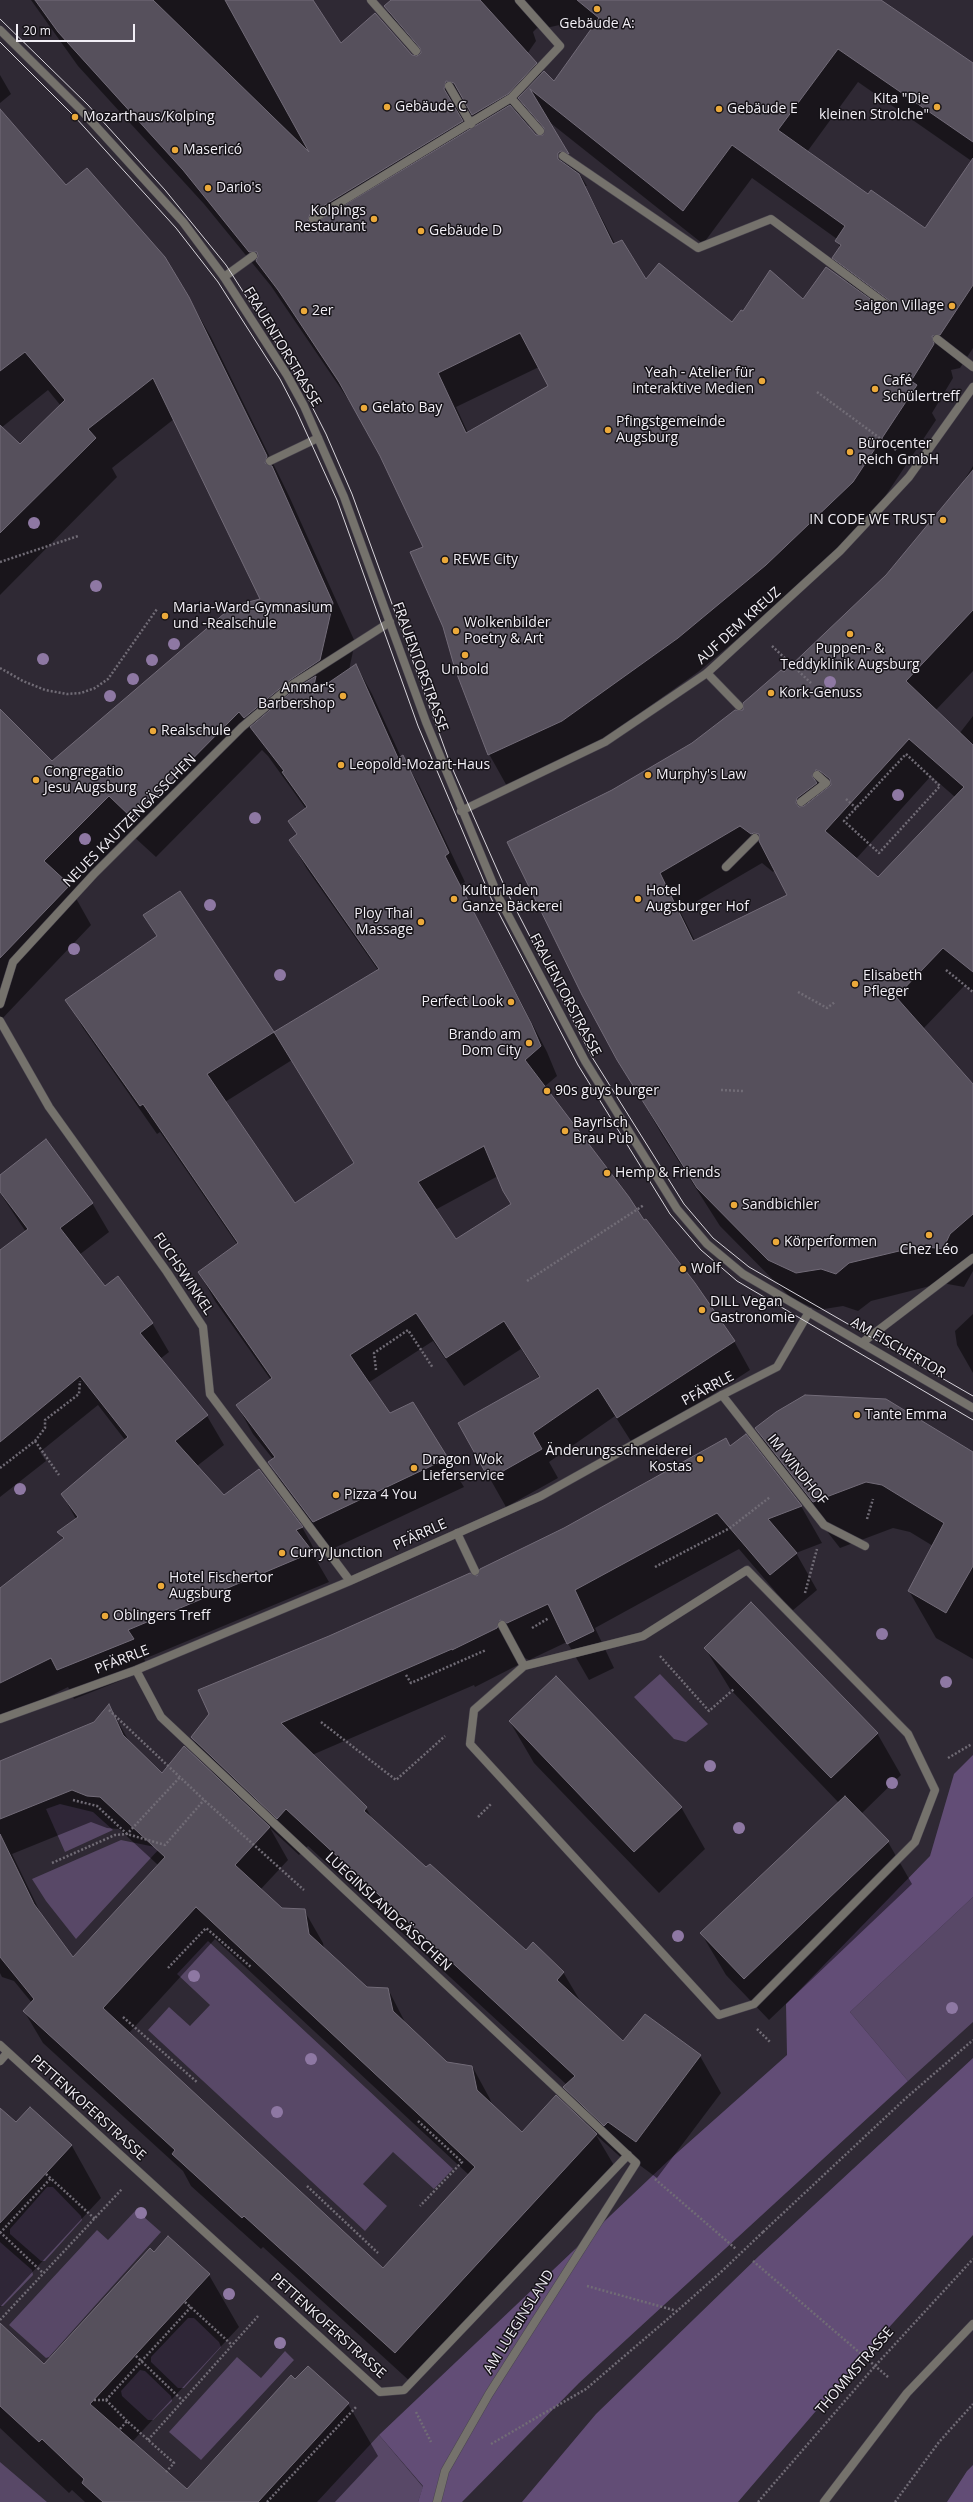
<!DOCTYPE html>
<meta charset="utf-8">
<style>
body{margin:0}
#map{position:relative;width:973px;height:2502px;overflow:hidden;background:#2f2934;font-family:"Open Sans",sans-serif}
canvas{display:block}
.scale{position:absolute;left:16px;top:24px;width:119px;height:18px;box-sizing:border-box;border:2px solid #f2eff6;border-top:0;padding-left:5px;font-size:12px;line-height:14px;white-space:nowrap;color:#f2eff6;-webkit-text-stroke:3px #161318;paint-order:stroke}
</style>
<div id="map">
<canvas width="973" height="2502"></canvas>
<div class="scale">20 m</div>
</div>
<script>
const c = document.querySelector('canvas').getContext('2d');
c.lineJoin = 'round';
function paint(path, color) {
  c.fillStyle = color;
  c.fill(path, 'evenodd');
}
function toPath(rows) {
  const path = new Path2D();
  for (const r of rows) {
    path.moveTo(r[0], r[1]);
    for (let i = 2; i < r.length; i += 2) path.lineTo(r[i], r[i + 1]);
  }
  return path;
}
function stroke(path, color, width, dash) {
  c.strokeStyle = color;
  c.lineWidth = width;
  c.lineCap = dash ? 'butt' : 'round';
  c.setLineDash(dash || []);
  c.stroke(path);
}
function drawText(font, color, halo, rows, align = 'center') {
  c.font = font + ' "Open Sans",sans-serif';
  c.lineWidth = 3;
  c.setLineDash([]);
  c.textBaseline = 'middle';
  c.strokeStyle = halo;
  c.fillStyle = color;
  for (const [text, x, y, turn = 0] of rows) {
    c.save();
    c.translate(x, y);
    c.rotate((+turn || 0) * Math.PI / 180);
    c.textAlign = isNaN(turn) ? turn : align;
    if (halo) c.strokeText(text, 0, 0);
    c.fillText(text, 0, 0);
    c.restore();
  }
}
paint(toPath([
 [660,1674,708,1724,686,1742,674,1739,634,1697],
 [60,1804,93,1812,113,1830,65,1852,46,1809],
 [121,1840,160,1848,76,1939,46,1901,32,1879],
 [973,1897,973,2022,908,2081,850,2012],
 [208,1941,453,2169,434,2189,393,2152,363,2184,387,2206,365,2231,148,2030,169,2007,190,2026,210,2005,177,1974],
 [47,2187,53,2187,81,2216,82,2220,45,2261,41,2261,10,2234,10,2229],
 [136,2210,161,2232,49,2357,46,2358,9,2325,97,2230,108,2240],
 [0,2242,32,2270,33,2275,3,2306,0,2306],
 [188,2318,194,2318,219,2342,221,2347,184,2388,178,2388,151,2362,151,2357],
 [285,2351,294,2360,201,2460,169,2432,237,2357,261,2378],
 [140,2370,145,2371,171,2396,172,2401,153,2420,148,2420,122,2396,121,2391],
 [379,2435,423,2487,418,2502,317,2502],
 [0,2462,47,2502,0,2502]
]), '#584867');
paint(toPath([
 [973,1755,973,1897,850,2012,908,2081,579,2383,462,2502,418,2502,423,2486,379,2435,669,2160,787,2055,786,2004,930,1856,954,1774],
 [973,2058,973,2235,863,2356,738,2502,522,2502,596,2414,760,2255],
 [973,2465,973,2502,947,2502,967,2471]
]), '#624d76');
paint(toPath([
 [31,0,312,0,341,45,419,56,404,40,385,6,392,0,880,0,973,64,973,162,858,82,807,152,868,196,925,230,973,182,973,348,960,368,951,370,953,378,932,413,936,420,872,516,785,599,698,672,581,755,508,788,489,754,444,627,425,547,381,455,354,408,271,286,204,204,78,66],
 [582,20,592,29,554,83,542,74,527,54,536,41,533,32,537,28,544,31,546,28],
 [465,115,474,116,479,125,468,132,463,123],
 [533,121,539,132,543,136,536,136,527,127],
 [548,121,703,244,752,178,837,239,840,248,833,258,849,285,803,300,743,312,732,323,646,281,615,244,585,186,587,186],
 [539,367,549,386,468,433,456,407],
 [0,75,11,94,0,103],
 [0,111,66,187,188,297,211,337,289,496,355,642,349,670,356,665,372,694,401,757,402,756,419,785,465,882,460,885,547,1052,557,1076,544,1087,734,1341,750,1370,634,1446,615,1416,549,1462,558,1478,506,1507,459,1424,540,1379,521,1349,464,1386,433,1341,368,1383,389,1414,412,1404,464,1487,330,1550,286,1491,269,1462,273,1459,253,1434,237,1405,271,1380,215,1301,199,1272,237,1244,160,1132,157,1134,83,1028,67,1000,157,937,144,916,179,893,274,1034,378,970,307,869,290,840,297,835,289,821,306,809,268,756,262,750,156,857,132,835,73,893,91,925,0,1021,0,710,52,763,261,600,174,419,112,468,117,477,0,595],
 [48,390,61,406,20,446,1,428],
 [292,1060,355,1164,295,1204,225,1102],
 [498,1176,512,1204,455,1241,435,1210],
 [973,466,973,671,935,711,959,734,973,716,973,992,965,985,923,1029,973,1085,973,1271,964,1287,942,1283,871,1301,858,1311,843,1306,818,1310,791,1298,720,1226,662,1135,582,995,613,791,693,744,743,711,887,575,958,490],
 [931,776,955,797,878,878,856,859],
 [762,863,773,872,775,870,788,896,695,941,680,911],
 [0,1176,92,1203,109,1232,79,1255,105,1287,152,1323,169,1352,160,1359,207,1416,224,1445,197,1466,224,1497,302,1527,318,1556,315,1558,329,1582,144,1659,150,1669,74,1699,68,1687,0,1721,0,1589,63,1540,59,1532,76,1519,62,1494,125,1440,98,1405,40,1452,46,1461,0,1497,0,1251,26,1232,0,1193],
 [973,1314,973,1373,957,1345,955,1331],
 [756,1428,973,1453,973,1659,936,1638,909,1591,933,1546,910,1532,893,1528,840,1548,783,1475],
 [746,1436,801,1506,822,1543,796,1553,817,1590,792,1611,739,1549,595,1628,614,1668,589,1680,567,1642,529,1660,521,1656,518,1665,475,1687,474,1685,312,1755,366,1808,374,1822,426,1868,526,1952,563,1972,582,2004,623,2042,700,2056,721,2093,657,2178,630,2158,626,2162,596,2135,615,2167,414,2385,263,2247,261,2249,191,2186,183,2171,43,2043,24,2011,32,2003,14,1981,2,1977,0,1973,0,1761,95,1723,109,1706,130,1743,162,1775,213,1774,192,1737,478,1577,730,1447],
 [91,1822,107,1828,119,1829,158,1865,72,1958,43,1918,12,1854],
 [270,1828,299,1855,308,1846,567,2085,565,2088,586,2124,522,2133,492,2105,490,2099,472,2066,447,2063,407,2026,388,1989,366,1988,324,1949,323,1943,304,1910,281,1909,260,1890,288,1860],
 [215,1939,469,2175,383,2270,129,2033],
 [705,1648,877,1733,901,1775,861,1814,888,1842,912,1884,769,2020,726,1975,701,1933,839,1803,730,1689],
 [510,1722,681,1807,705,1849,659,1893,534,1763],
 [30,2108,72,2146,101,2198,0,2307,0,2133,16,2123],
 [168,2238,209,2275,239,2327,132,2442,187,2491,296,2380,348,2404,378,2456,335,2502,85,2502,72,2490,69,2493,0,2428,0,2325,44,2365]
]), '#0007');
const building = toPath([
 [35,0,153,0,309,152,225,0,313,0,341,43,375,13,412,55,417,56,421,53,420,48,384,6,391,0,480,0,537,63,508,94,472,115,454,83,446,81,444,89,463,121,310,214,308,220,313,224,510,105,536,135,543,135,544,128,518,98,544,71,554,81,599,18,577,0,881,0,973,63,973,142,838,49,778,130,868,194,871,190,925,228,973,158,973,285,940,335,932,336,934,344,911,381,917,385,853,482,766,565,678,638,562,721,488,755,455,669,443,627,410,552,423,547,380,456,339,382,278,290,256,261,258,256,257,252,249,252,183,170,58,32,35,0],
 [530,89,683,211,732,145,845,226,835,241,841,245,832,258,890,301,892,308,884,309,826,267,803,299,770,270,743,311,741,310,732,322,659,263,646,279,622,240,613,244,579,174,558,159,558,153,561,151,569,154,530,89],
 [520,333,548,386,466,433,438,373,520,333],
 [0,109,66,185,87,168,165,257,189,297,267,456,265,463,272,466,333,603,320,660,290,680,244,718,239,712,133,819,109,796,44,861,70,885,0,958,0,709,52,761,233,606,260,599,153,378,88,429,96,438,0,533,0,425,20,444,65,400,25,352,0,371,0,109],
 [973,470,973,610,906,681,973,745,973,972,943,948,896,997,973,1084,973,1214,950,1234,943,1249,920,1246,849,1263,836,1274,821,1269,796,1273,768,1260,697,1188,617,1060,582,995,507,842,612,790,692,743,735,710,743,710,743,703,781,670,784,672,886,575,973,470],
 [909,739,964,787,878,877,825,831,909,739],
 [816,770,820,771,830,779,831,785,804,806,799,807,796,803,797,798,817,783,812,776,816,770],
 [740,826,751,834,754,833,759,834,759,841,787,895,693,941,660,873,740,826],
 [356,664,398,758,403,755,449,853,445,856,531,1023,541,1046,525,1060,629,1197,644,1220,646,1219,695,1283,735,1341,617,1418,598,1388,533,1433,542,1449,489,1479,458,1423,540,1377,504,1321,446,1358,416,1313,350,1355,390,1413,413,1402,448,1458,313,1522,268,1462,275,1457,236,1405,272,1378,198,1272,238,1243,143,1104,140,1106,65,1000,157,936,143,915,180,891,274,1032,379,969,289,840,297,834,288,821,307,807,282,772,284,771,250,727,296,688,316,676,312,694,356,664],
 [274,1032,354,1163,295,1203,207,1074,274,1032],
 [484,1146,503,1191,511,1204,456,1239,418,1182,484,1146],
 [46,1139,93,1203,60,1228,105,1286,118,1276,153,1323,140,1333,208,1415,175,1441,224,1495,259,1469,303,1527,296,1530,313,1552,128,1630,134,1639,57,1670,51,1658,0,1683,0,1588,64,1538,57,1532,78,1517,61,1494,128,1437,80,1376,0,1442,0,1250,28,1229,0,1192,0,1175,46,1139],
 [805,1395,886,1399,973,1452,973,1566,946,1613,908,1591,944,1523,882,1485,866,1482,813,1502,755,1428,776,1412,805,1395],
 [746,1434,802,1506,768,1519,797,1553,770,1575,717,1513,575,1590,594,1631,567,1644,548,1604,507,1623,500,1620,497,1628,452,1650,452,1649,281,1723,367,1807,364,1811,426,1867,430,1864,526,1950,533,1942,564,1972,557,1980,623,2041,645,2014,701,2055,636,2142,608,2122,604,2126,563,2087,575,2076,286,1809,277,1819,191,1737,209,1714,198,1690,329,1636,470,1573,477,1576,480,1569,564,1528,726,1438,730,1446,746,1434],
 [751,1602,878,1733,831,1778,704,1648,751,1602],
 [556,1676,682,1807,634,1852,509,1721,556,1676],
 [109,1704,123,1735,162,1773,184,1746,270,1827,235,1865,282,1908,305,1909,309,1934,367,1987,388,1988,393,2011,447,2062,472,2066,477,2090,522,2132,556,2095,597,2134,395,2353,244,2216,242,2218,172,2154,175,2150,23,2011,34,1999,0,1957,0,1834,34,1904,73,1957,165,1857,100,1797,87,1796,72,1790,0,1819,0,1761,94,1722,109,1704],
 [196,1907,475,2167,383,2268,103,2008,196,1907],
 [845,1796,889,1841,744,1979,700,1933,845,1796],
 [30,2107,72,2145,0,2223,0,2108,16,2122,30,2107],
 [168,2236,210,2274,90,2404,187,2489,291,2375,295,2379,308,2366,349,2403,258,2502,103,2502,82,2483,84,2479,42,2439,39,2442,0,2406,0,2323,44,2364,150,2248,154,2252,168,2236]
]);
paint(building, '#56505c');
stroke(building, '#726b78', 1);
const service = toPath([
 [371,0,416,51],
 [449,86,471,124],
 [511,98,540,131],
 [563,156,698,248,771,219,887,305],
 [313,219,511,98,560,46,519,0],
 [224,277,253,256],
 [937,339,973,367],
 [270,461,318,438],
 [707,673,739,706],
 [801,802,826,783,817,775],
 [726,867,755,838],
 [722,1395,824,1525,865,1546],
 [457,1533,475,1571],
 [502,1625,524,1666,474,1710,470,1744,719,2015,754,2004,915,1842,935,1790,908,1734,747,1570,643,1636,524,1666]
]);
const minor = toPath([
 [0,30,82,111,183,222,224,277,287,375,304,406,344,497,426,722,498,896,585,1061,677,1209,707,1244,743,1274,973,1408],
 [461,811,605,742,707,673,840,551,909,477,973,387],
 [0,1004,13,962,94,874,242,727,293,684,390,622],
 [0,1021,49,1107,167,1272,203,1327,210,1394,350,1581],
 [863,1342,973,1258],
 [136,1670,161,1717,636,2163,489,2394,445,2471,437,2502],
 [0,1719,136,1670,350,1581,541,1496,722,1395,777,1367,809,1312],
 [0,2045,380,2392,404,2390,628,2155],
 [0,2061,7,2053]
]);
const tertiary = toPath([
 [824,2502,907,2393,973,2324]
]);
stroke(service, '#4a454f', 9);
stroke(minor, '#4a454f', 9);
stroke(tertiary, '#4a454f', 9);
stroke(toPath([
 [817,392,896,450],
 [0,562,78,536],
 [772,646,811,683],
 [0,668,23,681,45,690,67,694,81,693,95,688,108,679,157,609],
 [906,754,940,786,879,853,844,821,906,754],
 [846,799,856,808],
 [946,970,973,992],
 [798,992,827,1008,835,1002],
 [721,1090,743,1091],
 [527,1281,644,1205],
 [376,1370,374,1353,408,1330,433,1368],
 [35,1441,59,1475],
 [0,1468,35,1441,45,1428,45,1420,79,1394,80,1381],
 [867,1519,873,1499],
 [655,1567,730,1528,770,1497],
 [805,1593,817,1549],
 [532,1628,549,1618],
 [660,1656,709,1711,734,1689],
 [406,1675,411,1683,486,1650],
 [109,1710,204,1800,304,1890],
 [321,1722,396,1780,445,1736],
 [948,1758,972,1744],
 [73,1800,97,1806,127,1834,165,1845,204,1800],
 [478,1817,491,1804],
 [52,1863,115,1835,127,1834,180,1777],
 [168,1968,206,1928,251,1967],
 [123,2017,198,2083],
 [757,2029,771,2043],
 [418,2121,462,2162,420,2206],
 [46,2174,95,2219],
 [655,2179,736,2249],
 [307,2186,378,2253],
 [0,2232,43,2273],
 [763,2232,906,2098,973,2040],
 [0,2233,51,2178],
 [753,2261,888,2377],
 [587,2286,677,2311,721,2272],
 [185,2302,232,2345],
 [0,2320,122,2189],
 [136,2356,183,2401],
 [94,2400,106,2400,127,2421],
 [106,2400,191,2307],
 [416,2412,431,2442],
 [120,2429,127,2421,174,2463,166,2472],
 [148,2440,258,2316],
 [491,2444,586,2389,677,2311],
 [267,2502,357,2406],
 [758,2502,875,2366,973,2259],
 [895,2502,939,2442,973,2404]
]), '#716c76', 2.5, [2, 2]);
stroke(service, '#75726c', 8);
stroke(minor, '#75726c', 8);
stroke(tertiary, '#75726c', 8);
stroke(toPath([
 [0,19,88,105,165,190,226,265,294,371,326,434,352,494,450,763,507,892,592,1057,684,1204,713,1238,749,1267,973,1396],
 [0,42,75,117,176,228,218,282,280,379,296,410,337,500,418,726,491,898,578,1065,670,1214,701,1250,737,1281,973,1420]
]), '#d8d5dc', 1);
stroke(toPath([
 [721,2272,763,2232]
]), '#716c76', 2.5, [2, 2]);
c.fillStyle = '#8e78a3';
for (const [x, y] of [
 [34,523],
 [96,586],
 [174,644],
 [43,659],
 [152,660],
 [133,679],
 [830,682],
 [110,696],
 [898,795],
 [255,818],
 [85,839],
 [210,905],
 [74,949],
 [280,975],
 [20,1489],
 [882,1634],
 [946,1682],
 [710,1766],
 [892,1783],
 [739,1828],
 [678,1936],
 [194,1976],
 [952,2008],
 [311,2059],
 [277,2112],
 [141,2213],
 [229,2294],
 [280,2343]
]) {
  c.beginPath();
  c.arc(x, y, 6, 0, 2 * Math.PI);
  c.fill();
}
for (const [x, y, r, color] of [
 [597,9,4,"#eba93a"],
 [387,107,4,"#eba93a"],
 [937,107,4,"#eba93a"],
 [719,109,4,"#eba93a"],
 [75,117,4,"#eba93a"],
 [175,150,4,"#eba93a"],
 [208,188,4,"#eba93a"],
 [374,219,4,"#eba93a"],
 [421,231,4,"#eba93a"],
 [952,306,4,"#eba93a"],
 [304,311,4,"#eba93a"],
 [762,381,4,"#eba93a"],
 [875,389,4,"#eba93a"],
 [364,408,4,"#eba93a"],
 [608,430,4,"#eba93a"],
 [850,452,4,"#eba93a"],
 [943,520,4,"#eba93a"],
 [445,560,4,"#eba93a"],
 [165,616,4,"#eba93a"],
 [456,631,4,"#eba93a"],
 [850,634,4,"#eba93a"],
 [465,655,4,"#eba93a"],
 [771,693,4,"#eba93a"],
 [343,696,4,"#eba93a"],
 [153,731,4,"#eba93a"],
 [341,765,4,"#eba93a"],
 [648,775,4,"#eba93a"],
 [36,780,4,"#eba93a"],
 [454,899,4,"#eba93a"],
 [638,899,4,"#eba93a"],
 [421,922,4,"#eba93a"],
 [855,984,4,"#eba93a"],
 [511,1002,4,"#eba93a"],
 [529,1043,4,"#eba93a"],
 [547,1091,4,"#eba93a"],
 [565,1131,4,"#eba93a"],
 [607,1173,4,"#eba93a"],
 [734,1205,4,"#eba93a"],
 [929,1235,4,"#eba93a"],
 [776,1242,4,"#eba93a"],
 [683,1269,4,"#eba93a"],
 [702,1310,4,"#eba93a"],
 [857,1415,4,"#eba93a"],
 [700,1459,4,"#eba93a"],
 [414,1468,4,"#eba93a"],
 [336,1495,4,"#eba93a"],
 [282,1553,4,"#eba93a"],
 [161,1586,4,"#eba93a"],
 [105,1616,4,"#eba93a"]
]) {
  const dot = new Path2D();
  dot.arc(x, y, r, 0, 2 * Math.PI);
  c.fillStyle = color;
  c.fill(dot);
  stroke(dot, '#161318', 1.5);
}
drawText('14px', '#f2eff6', '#161318', [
 ["Gebäude A:",597,24,"center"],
 ["Kita \"Die",929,99,"right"],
 ["kleinen Strolche\"",929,115,"right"],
 ["Gebäude C",395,107],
 ["Gebäude E",727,109],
 ["Mozarthaus/Kolping",83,117],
 ["Masericó",183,150],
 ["Dario's",216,188],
 ["Kolpings",366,211,"right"],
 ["Restaurant",366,227,"right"],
 ["Gebäude D",429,231],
 ["Saigon Village",944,306,"right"],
 ["2er",312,311],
 ["Yeah - Atelier für",754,373,"right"],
 ["interaktive Medien",754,389,"right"],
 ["Café",883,381],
 ["Schülertreff",883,397],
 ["Gelato Bay",372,408],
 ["Pfingstgemeinde",616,422],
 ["Augsburg",616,438],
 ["Bürocenter",858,444],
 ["Reich GmbH",858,460],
 ["IN CODE WE TRUST",935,520,"right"],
 ["REWE City",453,560],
 ["Maria-Ward-Gymnasium",173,608],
 ["und -Realschule",173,624],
 ["Wolkenbilder",464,623],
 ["Poetry & Art",464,639],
 ["Puppen- &",850,649,"center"],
 ["Teddyklinik Augsburg",850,665,"center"],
 ["Unbold",465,670,"center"],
 ["Anmar's",335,688,"right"],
 ["Barbershop",335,704,"right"],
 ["Kork-Genuss",779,693],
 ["Realschule",161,731],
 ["Leopold-Mozart-Haus",349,765],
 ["Congregatio",44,772],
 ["Jesu Augsburg",44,788],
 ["Murphy's Law",656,775],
 ["Kulturladen",462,891],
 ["Ganze Bäckerei",462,907],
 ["Hotel",646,891],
 ["Augsburger Hof",646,907],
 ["Ploy Thai",413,914,"right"],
 ["Massage",413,930,"right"],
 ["Elisabeth",863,976],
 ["Pfleger",863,992],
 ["Perfect Look",503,1002,"right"],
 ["Brando am",521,1035,"right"],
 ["Dom City",521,1051,"right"],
 ["90s guys burger",555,1091],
 ["Bayrisch",573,1123],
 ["Brau Pub",573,1139],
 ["Hemp & Friends",615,1173],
 ["Sandbichler",742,1205],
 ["Körperformen",784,1242],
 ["Chez Léo",929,1250,"center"],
 ["Wolf",691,1269],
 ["DILL Vegan",710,1302],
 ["Gastronomie",710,1318],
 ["Tante Emma",865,1415],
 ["Änderungsschneiderei",692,1451,"right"],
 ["Kostas",692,1467,"right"],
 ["Dragon Wok",422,1460],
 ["Lieferservice",422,1476],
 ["Pizza 4 You",344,1495],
 ["Curry Junction",290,1553],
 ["Hotel Fischertor",169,1578],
 ["Augsburg",169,1594],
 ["Oblingers Treff",113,1616]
], 'left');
drawText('14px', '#f2eff6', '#161318', [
 ["FRAUENTORSTRASSE",282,347,59],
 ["AUF DEM KREUZ",739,626,-42],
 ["FRAUENTORSTRASSE",420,667,70],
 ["NEUES KAUTZENGÄSSCHEN",130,821,-45],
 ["FRAUENTORSTRASSE",565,995,62],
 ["FUCHSWINKEL",183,1274,56],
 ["AM FISCHERTOR",898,1348,30],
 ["PFÄRRLE",708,1389,-28],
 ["IM WINDHOF",797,1470,51],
 ["PFÄRRLE",420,1535,-24],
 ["PFÄRRLE",122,1660,-21],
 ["LUEGINSLANDGÄSSCHEN",388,1912,43],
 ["PETTENKOFERSTRASSE",88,2108,42],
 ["AM LUEGINSLAND",519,2322,-58],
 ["PETTENKOFERSTRASSE",328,2326,42],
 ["THOMMSTRASSE",855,2371,-49]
]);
</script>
